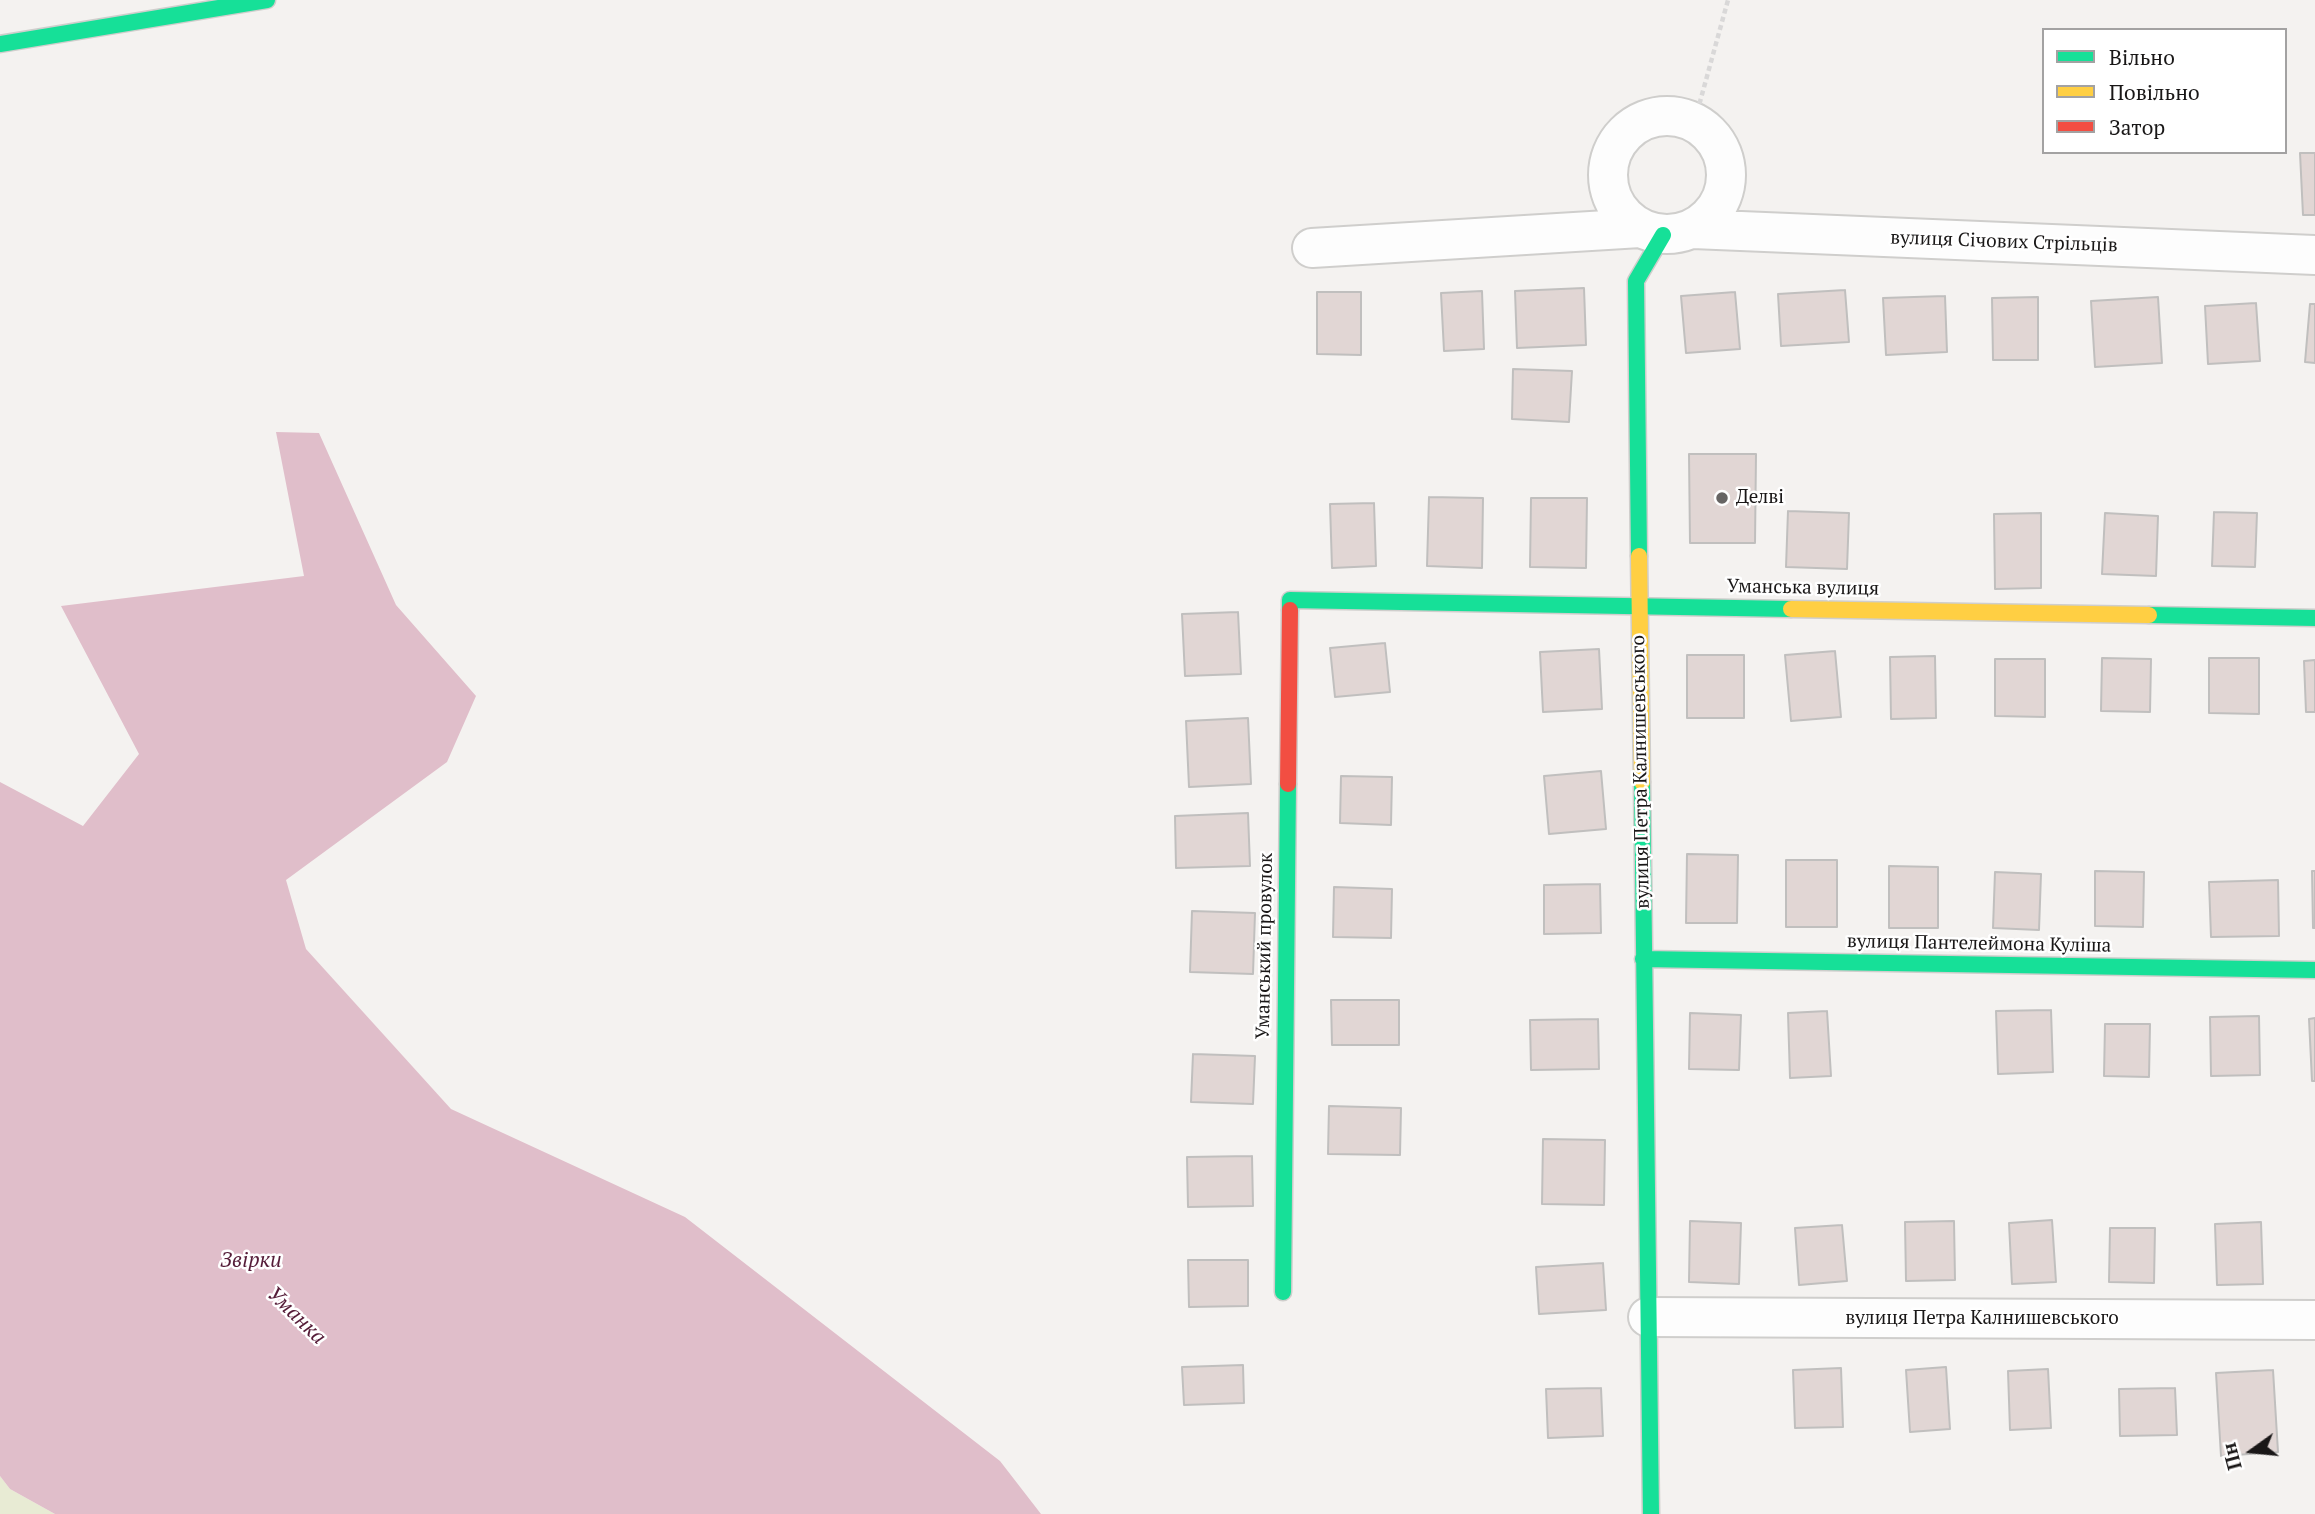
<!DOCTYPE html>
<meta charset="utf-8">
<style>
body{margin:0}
#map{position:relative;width:2315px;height:1514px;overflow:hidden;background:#f4f2f0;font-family:"PT Serif",serif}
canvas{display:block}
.legend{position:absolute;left:2042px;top:28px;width:245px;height:126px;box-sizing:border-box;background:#fff;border:2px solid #a3a2a2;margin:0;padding:9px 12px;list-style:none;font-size:21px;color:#191717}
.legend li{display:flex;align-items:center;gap:14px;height:35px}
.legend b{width:35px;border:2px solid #a3a2a2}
.north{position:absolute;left:2217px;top:1416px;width:70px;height:70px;-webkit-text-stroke:5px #fff;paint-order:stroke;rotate:255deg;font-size:19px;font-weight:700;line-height:28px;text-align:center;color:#191717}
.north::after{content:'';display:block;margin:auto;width:24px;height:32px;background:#191717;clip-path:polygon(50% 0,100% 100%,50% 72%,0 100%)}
</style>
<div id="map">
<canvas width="2315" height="1514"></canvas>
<ul class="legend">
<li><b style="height:9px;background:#16e098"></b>Вільно</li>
<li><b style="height:9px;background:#ffcf43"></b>Повільно</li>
<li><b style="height:9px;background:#f24e42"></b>Затор</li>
</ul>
<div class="north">Пн</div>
</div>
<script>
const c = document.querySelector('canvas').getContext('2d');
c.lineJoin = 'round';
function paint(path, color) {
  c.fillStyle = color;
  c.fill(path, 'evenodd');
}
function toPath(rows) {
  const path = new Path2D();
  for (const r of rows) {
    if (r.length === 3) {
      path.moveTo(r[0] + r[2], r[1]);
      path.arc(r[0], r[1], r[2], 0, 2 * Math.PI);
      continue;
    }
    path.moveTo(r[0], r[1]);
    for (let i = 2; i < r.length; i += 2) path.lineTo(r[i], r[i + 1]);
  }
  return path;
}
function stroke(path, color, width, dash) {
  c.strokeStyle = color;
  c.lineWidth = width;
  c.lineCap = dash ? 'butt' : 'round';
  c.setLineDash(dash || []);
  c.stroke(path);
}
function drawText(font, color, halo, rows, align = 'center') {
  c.font = font + ' "PT Serif",serif';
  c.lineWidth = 5;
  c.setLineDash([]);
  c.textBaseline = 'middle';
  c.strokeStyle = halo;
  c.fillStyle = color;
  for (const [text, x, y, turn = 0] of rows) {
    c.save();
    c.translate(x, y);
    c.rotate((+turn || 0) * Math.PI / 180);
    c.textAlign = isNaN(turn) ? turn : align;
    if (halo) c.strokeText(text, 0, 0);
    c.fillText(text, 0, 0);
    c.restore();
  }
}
paint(toPath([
 [0,1476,10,1489,55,1514,0,1514]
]), '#e8ebd4');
paint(toPath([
 [276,432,319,433,396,605,476,696,447,762,286,880,306,949,451,1109,685,1217,1000,1461,1041,1514,55,1514,10,1489,0,1476,0,782,83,826,139,754,61,606,304,576]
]), '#e0beca');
const building = toPath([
 [2300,153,2315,153,2315,215,2303,215,2300,153],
 [1584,288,1586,345,1517,348,1515,291,1584,288],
 [1845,290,1849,342,1781,346,1778,294,1845,290],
 [1482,291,1484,349,1444,351,1441,293,1482,291],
 [1317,292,1361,292,1361,355,1317,354,1317,292],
 [1735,292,1740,349,1686,353,1681,296,1735,292],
 [1945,296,1947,352,1886,355,1883,298,1945,296],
 [2038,297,2038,360,1993,360,1992,298,2038,297],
 [2158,297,2162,363,2095,367,2091,301,2158,297],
 [2256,303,2260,361,2208,364,2205,306,2256,303],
 [2310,304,2315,304,2315,363,2305,362,2310,304],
 [1513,369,1572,371,1569,422,1512,419,1513,369],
 [1689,454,1756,454,1755,543,1690,543,1689,454],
 [1429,497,1483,498,1482,568,1427,566,1429,497],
 [1531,498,1587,498,1586,568,1530,567,1531,498],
 [1374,503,1376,566,1332,568,1330,504,1374,503],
 [1788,511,1849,513,1847,569,1786,567,1788,511],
 [2214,512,2257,513,2255,567,2212,566,2214,512],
 [2041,513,2041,588,1995,589,1994,514,2041,513],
 [2105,513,2158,516,2156,576,2102,574,2105,513],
 [1238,612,1241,674,1185,676,1182,614,1238,612],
 [1385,643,1390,692,1335,697,1330,648,1385,643],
 [1599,649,1602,709,1543,712,1540,652,1599,649],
 [1835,651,1841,717,1791,721,1785,655,1835,651],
 [1687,655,1744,655,1744,718,1687,718,1687,655],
 [1935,656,1936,718,1891,719,1890,657,1935,656],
 [2102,658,2151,659,2150,712,2101,711,2102,658],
 [2209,658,2259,658,2259,714,2209,713,2209,658],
 [1995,659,2045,659,2045,717,1995,716,1995,659],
 [2315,660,2315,712,2306,712,2304,661,2315,660],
 [1248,718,1251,784,1189,787,1186,721,1248,718],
 [1601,771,1606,829,1549,834,1544,776,1601,771],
 [1341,776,1392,777,1391,825,1340,823,1341,776],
 [1248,813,1250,866,1176,868,1175,816,1248,813],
 [1687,854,1738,855,1737,923,1686,923,1687,854],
 [1786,860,1837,860,1837,927,1786,927,1786,860],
 [1889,866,1938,867,1938,928,1889,928,1889,866],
 [2095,871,2144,872,2143,927,2095,926,2095,871],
 [2312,871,2315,871,2315,928,2313,928,2312,871],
 [1995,872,2041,874,2039,930,1993,928,1995,872],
 [2278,880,2279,936,2211,937,2209,882,2278,880],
 [1600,884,1601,933,1544,934,1544,885,1600,884],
 [1334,887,1392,889,1391,938,1333,937,1334,887],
 [1192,911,1255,913,1253,974,1190,972,1192,911],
 [1331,1000,1399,1000,1399,1045,1332,1045,1331,1000],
 [2051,1010,2053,1072,1998,1074,1996,1011,2051,1010],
 [1827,1011,1831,1076,1790,1078,1788,1013,1827,1011],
 [1690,1013,1741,1015,1739,1070,1689,1069,1690,1013],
 [2259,1016,2260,1075,2211,1076,2210,1017,2259,1016],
 [2315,1018,2315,1081,2312,1081,2309,1019,2315,1018],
 [1598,1019,1599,1069,1531,1070,1530,1020,1598,1019],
 [2105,1024,2150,1024,2149,1077,2104,1076,2105,1024],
 [1193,1054,1255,1056,1253,1104,1191,1102,1193,1054],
 [1329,1106,1401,1108,1400,1155,1328,1154,1329,1106],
 [1543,1139,1605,1140,1604,1205,1542,1204,1543,1139],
 [1252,1156,1253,1206,1188,1207,1187,1157,1252,1156],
 [2052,1220,2056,1282,2012,1284,2009,1223,2052,1220],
 [1690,1221,1741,1223,1739,1284,1689,1282,1690,1221],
 [1954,1221,1955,1280,1906,1281,1905,1222,1954,1221],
 [2261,1222,2263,1284,2217,1285,2215,1224,2261,1222],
 [1842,1225,1847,1281,1799,1285,1795,1228,1842,1225],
 [2110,1228,2155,1228,2154,1283,2109,1282,2110,1228],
 [1188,1260,1248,1260,1248,1306,1189,1307,1188,1260],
 [1603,1263,1606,1310,1539,1314,1536,1267,1603,1263],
 [1243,1365,1244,1403,1184,1405,1182,1367,1243,1365],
 [1946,1367,1950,1429,1910,1432,1906,1370,1946,1367],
 [1841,1368,1843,1427,1795,1428,1793,1370,1841,1368],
 [2048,1369,2051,1428,2010,1430,2008,1371,2048,1369],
 [2273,1370,2278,1452,2221,1456,2216,1373,2273,1370],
 [1601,1388,1603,1436,1548,1438,1546,1389,1601,1388],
 [2175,1388,2177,1435,2120,1436,2119,1389,2175,1388]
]);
paint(building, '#e1d6d4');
stroke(building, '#c0bfbe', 2);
const street = toPath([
 [1667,175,59],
 [1693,229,2315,255],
 [1312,248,1640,228],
 [1648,1317,2315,1320]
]);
const fast = toPath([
 [0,44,267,0],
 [1639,556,1636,281,1663,235],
 [1290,610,1290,600,1791,609],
 [2149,615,2315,618],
 [1642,782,1651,1514],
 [1643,959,2315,970],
 [1283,1292,1288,784]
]);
const slow = toPath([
 [1639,556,1642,782],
 [1791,609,2149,615]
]);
const jam = toPath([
 [1288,784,1290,610]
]);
stroke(street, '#cfcecc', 42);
stroke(fast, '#cfcecc', 19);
stroke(slow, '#cfcecc', 19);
stroke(jam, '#cfcecc', 19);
stroke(toPath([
 [1704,128,1698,109,1728,0]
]), '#d9d8d8', 4.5, [5, 3.5]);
stroke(street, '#fdfdfd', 38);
stroke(fast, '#16e098', 16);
stroke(slow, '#ffcf43', 16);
stroke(jam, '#f24e42', 16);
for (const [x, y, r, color] of [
 [1722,498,7,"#666463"]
]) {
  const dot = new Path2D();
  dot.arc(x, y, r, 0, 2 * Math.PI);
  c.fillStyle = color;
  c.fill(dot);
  stroke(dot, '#fff', 2.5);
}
drawText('19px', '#191717', '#fff', [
 ["вулиця Січових Стрільців",2004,242,2],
 ["Уманська вулиця",1803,588,1],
 ["вулиця Петра Калнишевського",1641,772,-91],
 ["вулиця Пантелеймона Куліша",1979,944,1],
 ["Уманський провулок",1265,946,-89],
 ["вулиця Петра Калнишевського",1982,1319]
]);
drawText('19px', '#191717', '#fff', [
 ["Делві",1736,498]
], 'left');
drawText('italic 21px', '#551c38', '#fff', [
 ["Звірки",251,1261],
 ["Уманка",296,1316,44]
]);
</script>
